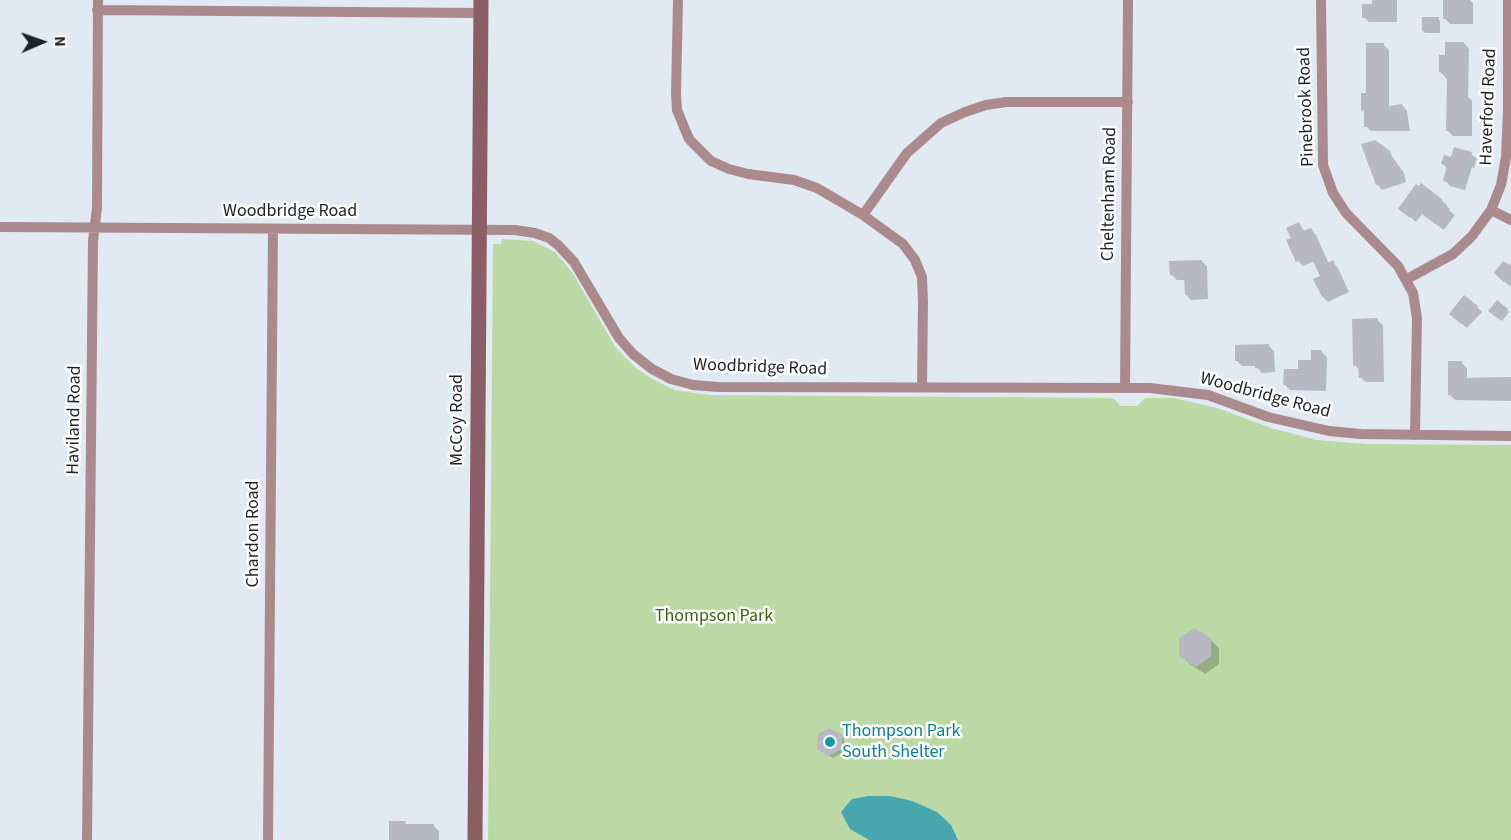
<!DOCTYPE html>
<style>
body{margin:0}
#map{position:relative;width:1511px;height:840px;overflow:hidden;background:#e1e9f3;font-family:"Source Sans 3",sans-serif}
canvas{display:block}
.north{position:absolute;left:12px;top:12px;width:60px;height:60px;-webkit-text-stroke:4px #fff;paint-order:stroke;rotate:88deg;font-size:16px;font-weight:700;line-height:24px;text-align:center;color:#1f2225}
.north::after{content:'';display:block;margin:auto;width:21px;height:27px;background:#1f2225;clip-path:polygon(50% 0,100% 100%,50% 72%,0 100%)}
</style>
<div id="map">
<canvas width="1511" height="840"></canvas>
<div class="north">N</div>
</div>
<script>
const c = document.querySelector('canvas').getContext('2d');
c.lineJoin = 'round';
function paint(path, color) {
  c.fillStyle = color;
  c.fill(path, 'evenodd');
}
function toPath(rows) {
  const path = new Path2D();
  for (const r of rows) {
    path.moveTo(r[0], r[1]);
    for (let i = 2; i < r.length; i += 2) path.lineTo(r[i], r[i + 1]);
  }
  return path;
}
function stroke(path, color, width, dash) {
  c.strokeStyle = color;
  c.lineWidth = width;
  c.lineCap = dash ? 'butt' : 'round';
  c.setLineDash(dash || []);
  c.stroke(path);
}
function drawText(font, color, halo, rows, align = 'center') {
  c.font = font + ' "Source Sans 3",sans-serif';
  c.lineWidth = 5;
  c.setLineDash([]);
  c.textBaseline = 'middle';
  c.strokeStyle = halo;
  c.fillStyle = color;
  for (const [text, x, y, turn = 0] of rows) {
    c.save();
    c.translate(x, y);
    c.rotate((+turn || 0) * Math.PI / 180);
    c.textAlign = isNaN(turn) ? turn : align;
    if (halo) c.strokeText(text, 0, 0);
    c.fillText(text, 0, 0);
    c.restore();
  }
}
paint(toPath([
 [502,239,533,241,555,252,572,272,616,348,637,369,654,380,675,390,709,395,1109,398,1114,399,1121,406,1137,406,1145,398,1174,398,1217,408,1274,429,1317,440,1366,444,1511,445,1511,840,488,840,493,244,501,244]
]), '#bcd9a5');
paint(toPath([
 [869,796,890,796,912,801,937,812,951,825,958,840,869,840,850,829,841,812,852,799]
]), '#48a6ae');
paint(toPath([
 [1374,0,1397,0,1397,22,1369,22,1364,17,1374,5],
 [1444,0,1470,0,1473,3,1473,24,1450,24,1444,18],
 [1438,18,1440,21,1440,33,1425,33,1423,31],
 [1464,43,1469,49,1468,97,1472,100,1472,136,1453,136,1448,131,1449,80,1440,72,1447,57],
 [1383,44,1389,50,1389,108,1402,105,1407,111,1410,131,1371,131,1366,126,1366,113,1363,110],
 [1389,152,1404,173,1406,182,1382,190,1377,184],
 [1471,154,1477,159,1474,168,1472,167,1465,190,1450,186,1445,180,1448,169,1443,164],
 [1442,201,1448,206,1446,208,1455,215,1444,230,1422,214,1416,222,1400,208],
 [1299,224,1305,232,1311,229,1316,235,1329,264,1333,262,1338,268,1349,292,1328,302,1323,297,1322,277,1314,261,1303,266,1298,261,1293,239],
 [1201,261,1207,266,1208,299,1191,300,1186,295,1185,280,1177,280,1172,275],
 [1511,262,1511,285,1510,286,1501,279],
 [1497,302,1509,312,1502,321,1493,313],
 [1477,307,1482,312,1467,328,1456,319],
 [1377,320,1383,325,1384,382,1366,382,1360,377,1360,370,1355,365],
 [1269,346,1274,351,1275,372,1262,373,1256,366,1242,366,1237,361],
 [1322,352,1327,357,1326,391,1290,390,1285,385],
 [1462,363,1467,368,1467,380,1511,379,1511,401,1455,400,1449,394],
 [1210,639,1219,648,1219,664,1205,674,1190,664,1181,656],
 [841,736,844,738,844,752,833,758,821,751],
 [405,823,408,826,434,826,439,831,439,840,391,840]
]), '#0003');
paint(toPath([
 [1372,0,1392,0,1392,17,1362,18,1362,4,1372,4],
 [1443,0,1468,0,1468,19,1443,19],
 [1422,17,1439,17,1438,31,1422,31],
 [1445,42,1464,42,1463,94,1467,94,1467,131,1446,131,1447,78,1445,78,1445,72,1439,72,1439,55,1445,55],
 [1366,43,1384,43,1385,107,1402,104,1405,127,1364,127,1364,110,1361,111,1361,93,1366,93],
 [1375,140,1390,151,1394,164,1399,166,1402,177,1376,185,1361,144],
 [1454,147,1472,152,1469,164,1466,163,1460,185,1443,181,1447,166,1441,164,1444,155,1451,157],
 [1421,183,1443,200,1441,202,1450,209,1438,226,1416,209,1410,218,1398,209,1416,184,1419,186],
 [1299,222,1303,231,1311,228,1327,263,1333,260,1345,287,1322,297,1313,279,1320,276,1310,255,1296,262,1286,240,1291,238,1286,228],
 [1202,260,1204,294,1185,295,1184,275,1170,275,1169,261],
 [1503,261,1511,266,1511,273,1504,282,1494,273],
 [1464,295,1478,306,1461,324,1449,314],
 [1497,300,1508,309,1500,320,1488,311],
 [1378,318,1379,377,1359,378,1358,366,1353,366,1352,319],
 [1269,344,1270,367,1255,368,1255,361,1235,361,1235,345],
 [1311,350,1322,350,1321,387,1283,385,1284,369,1298,369,1298,360,1311,360],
 [1448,361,1462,361,1462,378,1511,377,1511,397,1448,395],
 [1195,628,1211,638,1211,656,1196,667,1179,656,1179,638],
 [829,728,842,735,842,749,829,756,817,749,818,734],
 [389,821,406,821,405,824,434,824,434,840,389,840]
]), '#b8b8c3');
stroke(toPath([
 [678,0,676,94,677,110,689,139,711,161,729,169,748,174,794,180,817,188,863,215,903,244,915,260,922,277,923,302,922,387],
 [1321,0,1323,165,1333,193,1346,213,1398,266,1413,293,1417,318,1415,435],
 [97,10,481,13],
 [1491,210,1511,220],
 [863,215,907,153,941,123,965,112,986,105,1006,102,1128,102],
 [0,227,515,230,535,233,549,238,558,245,574,262,619,338,633,354,652,369,671,379,693,385,718,387,1150,388,1208,395,1268,417,1329,431,1361,434,1511,436],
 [1407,279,1453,254,1472,236,1491,210,1501,185,1506,157,1508,109,1508,0],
 [1125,388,1128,0],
 [87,840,93,241,97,208,98,0],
 [268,840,273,229]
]), '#ab8a8e', 10);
stroke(toPath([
 [475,840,481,0]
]), '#8b5d64', 15);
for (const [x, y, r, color] of [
 [830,742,6,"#0f9aa8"]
]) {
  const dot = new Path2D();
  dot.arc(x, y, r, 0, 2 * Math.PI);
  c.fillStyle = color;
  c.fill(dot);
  stroke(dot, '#fff', 2);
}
drawText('18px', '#1f2225', '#fff', [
 ["Pinebrook Road",1307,107,-92],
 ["Haverford Road",1489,107,-88],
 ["Cheltenham Road",1110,194,-89],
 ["Woodbridge Road",290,212],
 ["Woodbridge Road",760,368,2],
 ["Woodbridge Road",1265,396,15],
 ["Haviland Road",75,420,-89],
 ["McCoy Road",458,420,-90],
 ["Chardon Road",254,534,-90]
]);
drawText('18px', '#3d630b', '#fff', [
 ["Thompson Park",714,617]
]);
drawText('18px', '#0d838f', '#fff', [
 ["Thompson Park",842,732],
 ["South Shelter",842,753]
], 'left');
</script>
